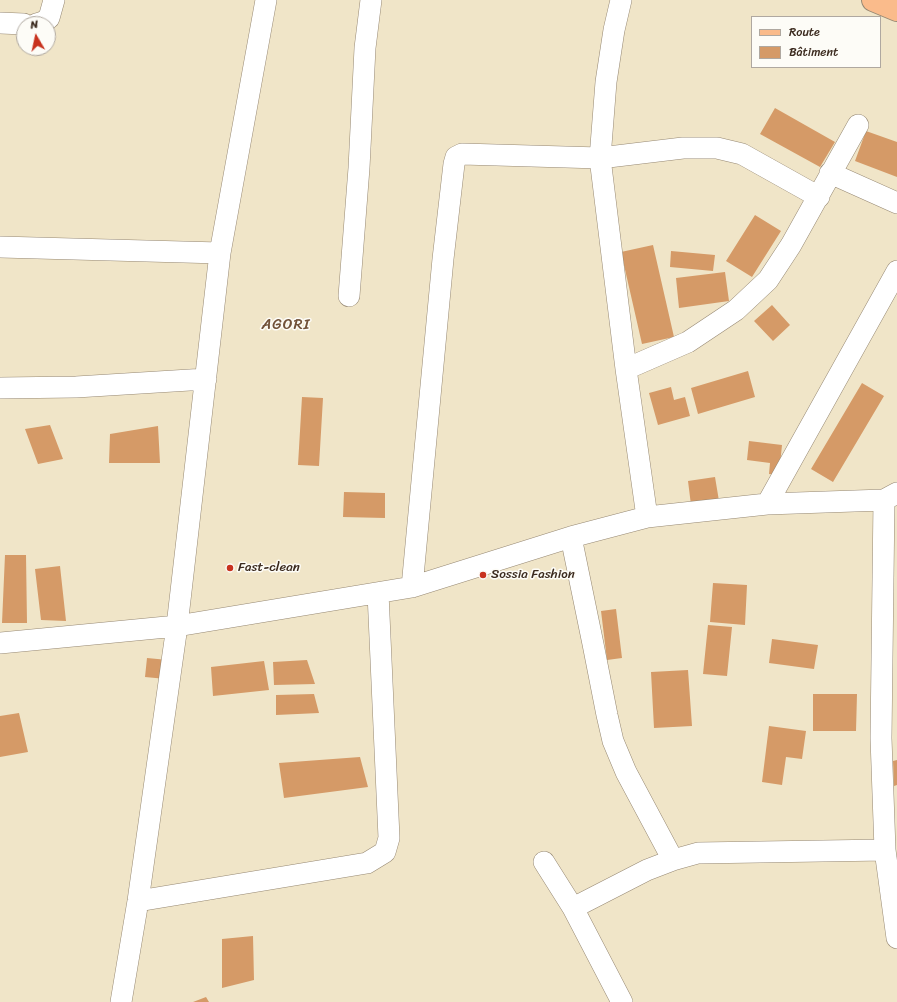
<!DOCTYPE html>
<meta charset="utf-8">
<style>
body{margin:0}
#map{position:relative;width:897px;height:1002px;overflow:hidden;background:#f0e5c8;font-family:Sriracha,sans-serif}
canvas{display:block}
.legend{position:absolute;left:751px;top:16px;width:130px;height:52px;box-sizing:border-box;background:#fdfcf7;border:1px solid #afa8a0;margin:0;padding:5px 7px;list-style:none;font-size:12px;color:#3b2a1e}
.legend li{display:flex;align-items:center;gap:8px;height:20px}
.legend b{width:20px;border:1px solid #afa8a0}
.north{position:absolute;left:16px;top:16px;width:40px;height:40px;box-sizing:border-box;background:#fdfcf7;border:1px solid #afa8a0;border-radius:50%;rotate:351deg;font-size:11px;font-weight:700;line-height:16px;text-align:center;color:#3b2a1e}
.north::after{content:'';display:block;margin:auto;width:14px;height:18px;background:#c8321e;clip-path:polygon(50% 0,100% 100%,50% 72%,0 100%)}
</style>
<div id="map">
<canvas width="897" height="1002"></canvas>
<ul class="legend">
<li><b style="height:5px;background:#fabb8b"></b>Route</li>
<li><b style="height:11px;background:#d59a67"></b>Bâtiment</li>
</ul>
<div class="north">N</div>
</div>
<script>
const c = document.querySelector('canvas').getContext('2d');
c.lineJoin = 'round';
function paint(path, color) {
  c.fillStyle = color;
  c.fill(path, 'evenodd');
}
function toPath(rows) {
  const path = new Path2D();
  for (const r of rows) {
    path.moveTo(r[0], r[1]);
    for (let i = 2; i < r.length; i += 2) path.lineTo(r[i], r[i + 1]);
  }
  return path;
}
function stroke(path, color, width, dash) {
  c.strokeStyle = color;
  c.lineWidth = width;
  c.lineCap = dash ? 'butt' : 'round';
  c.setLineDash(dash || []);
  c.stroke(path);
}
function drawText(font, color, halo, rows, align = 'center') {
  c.font = font + ' Sriracha,sans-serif';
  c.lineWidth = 3;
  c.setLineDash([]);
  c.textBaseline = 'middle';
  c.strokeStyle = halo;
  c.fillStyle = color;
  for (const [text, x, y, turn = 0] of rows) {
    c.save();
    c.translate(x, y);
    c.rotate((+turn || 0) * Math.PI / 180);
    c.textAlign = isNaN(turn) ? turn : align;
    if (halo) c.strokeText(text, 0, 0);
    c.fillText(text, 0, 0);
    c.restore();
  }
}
paint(toPath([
 [775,108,835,142,820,167,760,134],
 [866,131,897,142,897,177,855,161],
 [755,215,781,231,752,277,726,261],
 [653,245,674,337,642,344,621,252],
 [671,251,715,255,713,271,670,267],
 [725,272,729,301,679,308,676,278],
 [772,305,790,325,773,341,754,321],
 [748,371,755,397,698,414,691,388],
 [862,383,884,396,833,482,811,469],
 [671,387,674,400,685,397,690,416,658,425,649,393],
 [302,397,323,398,319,466,298,465],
 [50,425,63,459,38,464,25,429],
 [158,426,160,463,109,463,110,434],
 [749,441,782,445,779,475,769,474,770,463,747,460],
 [715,477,719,501,691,505,688,481],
 [344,492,385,493,385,518,343,517],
 [5,555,26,555,27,623,2,623],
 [60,566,66,621,41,620,35,569],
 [713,583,747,585,745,625,710,622],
 [616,609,622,658,607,660,601,611],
 [708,625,732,627,727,676,703,674],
 [772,639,818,645,814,669,769,663],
 [147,658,168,660,166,679,145,677],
 [307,660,315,684,274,685,273,662],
 [264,661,269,690,213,696,211,667],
 [688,670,692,726,654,728,651,672],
 [314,694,319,713,276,715,276,695],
 [813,694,857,694,856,731,813,731],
 [19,713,28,752,0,757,0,716],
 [769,726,806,731,802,759,786,757,782,785,762,782],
 [360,757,368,787,284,798,279,763],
 [897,760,897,785,894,786,893,761],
 [253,936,254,980,222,988,222,939],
 [206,997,209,1002,193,1002]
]), '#d59a67');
const minor = toPath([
 [621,0,614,30,606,82,600,158,626,369,647,517],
 [0,23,24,24],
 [36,24,43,22,49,18,54,0],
 [830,173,897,203],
 [0,247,220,253],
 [349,296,359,168,365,48,371,0],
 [626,369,688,342,736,310,768,280,791,245,858,125],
 [0,388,76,387,206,379],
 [884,500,881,738,885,850,897,938],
 [767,504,897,271],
 [571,537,593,644,607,715,613,741,626,772,673,860,698,853,885,850],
 [412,587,443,259,454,164,456,157,462,154,600,158,683,148,717,148,742,154,819,197],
 [0,643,177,626,412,587,571,537,647,517,767,504,884,500,897,493],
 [544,862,573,908,622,1002],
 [138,901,367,863,385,852,389,838,378,593],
 [573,908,647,870,673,860],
 [121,1002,138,901,177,626,220,253,266,0]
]);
const primary = toPath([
 [873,0,897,10]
]);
stroke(minor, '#968873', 22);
stroke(primary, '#968873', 24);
stroke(minor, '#fff', 21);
stroke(primary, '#fabb8b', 22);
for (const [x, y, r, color] of [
 [230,568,4,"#c8321e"],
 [483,575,4,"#c8321e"]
]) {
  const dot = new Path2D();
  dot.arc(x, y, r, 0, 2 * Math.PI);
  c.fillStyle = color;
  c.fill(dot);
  stroke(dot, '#fdfcf7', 1.5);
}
drawText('13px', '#3b2a1e', '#fdfcf7', [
 ["Fast-clean",238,568],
 ["Sossia Fashion",491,575]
], 'left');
c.letterSpacing = '1px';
drawText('15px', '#715138', '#fdfcf7', [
 ["AGORI",286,325]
]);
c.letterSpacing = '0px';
</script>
